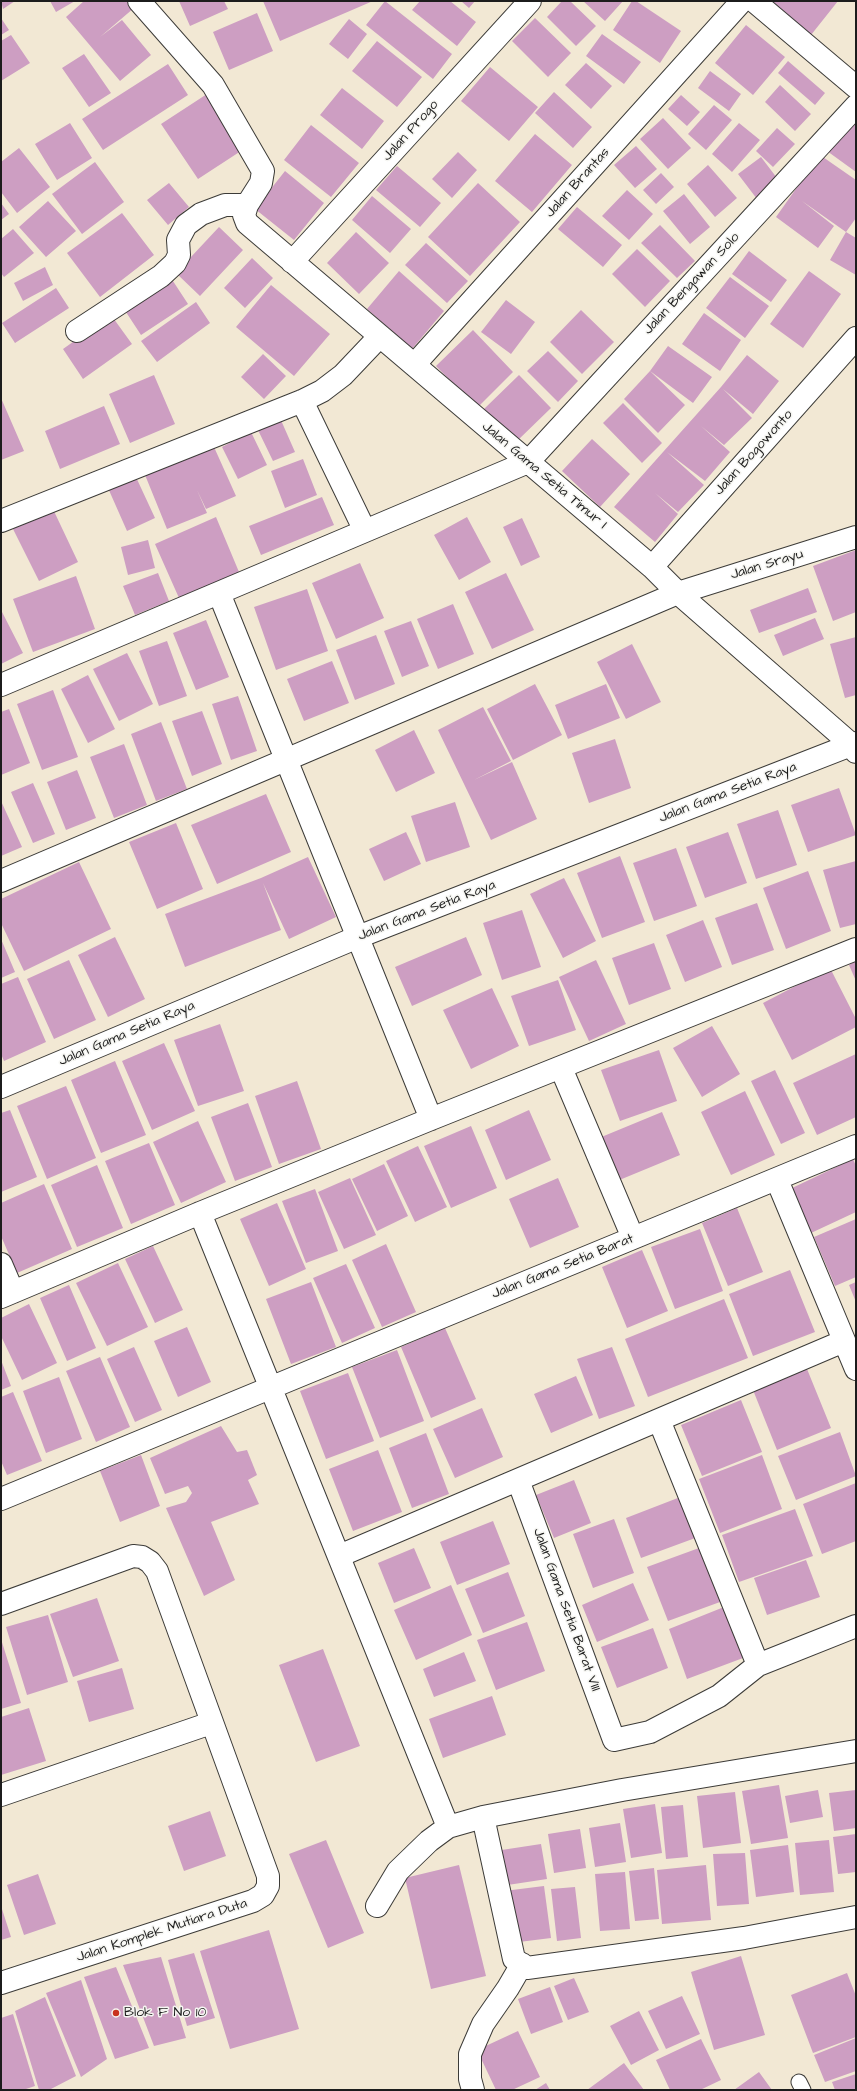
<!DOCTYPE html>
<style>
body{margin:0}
#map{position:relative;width:857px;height:2091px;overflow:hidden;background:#f2e8d4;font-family:"Architects Daughter",sans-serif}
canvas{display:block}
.frame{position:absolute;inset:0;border:2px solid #1c1c1c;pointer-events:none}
</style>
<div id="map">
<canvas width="857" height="2091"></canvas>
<div class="frame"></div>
</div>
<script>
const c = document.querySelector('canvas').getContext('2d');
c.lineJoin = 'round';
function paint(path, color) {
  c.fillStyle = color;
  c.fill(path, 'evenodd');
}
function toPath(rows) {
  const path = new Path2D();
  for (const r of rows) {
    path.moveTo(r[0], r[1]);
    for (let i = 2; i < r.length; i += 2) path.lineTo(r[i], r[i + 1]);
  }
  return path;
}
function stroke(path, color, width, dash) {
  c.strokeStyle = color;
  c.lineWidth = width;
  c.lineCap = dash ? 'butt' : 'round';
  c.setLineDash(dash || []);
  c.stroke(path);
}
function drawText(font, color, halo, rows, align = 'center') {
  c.font = font + ' "Architects Daughter",sans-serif';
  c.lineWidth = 3;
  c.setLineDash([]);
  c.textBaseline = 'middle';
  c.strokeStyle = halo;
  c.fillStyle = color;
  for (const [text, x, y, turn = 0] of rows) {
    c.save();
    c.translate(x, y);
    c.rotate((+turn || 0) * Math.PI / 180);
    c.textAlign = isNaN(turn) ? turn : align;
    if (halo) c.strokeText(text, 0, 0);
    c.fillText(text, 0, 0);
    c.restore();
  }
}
paint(toPath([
 [1,1,15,1,3,9],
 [50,1,75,1,56,12],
 [84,1,128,1,134,8,100,37,122,20,151,55,120,81,66,17],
 [179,1,224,1,228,9,190,26],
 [263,1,373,1,280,41],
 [385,1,452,54,433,79,366,25],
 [420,1,450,1,476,22,457,46,412,10],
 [461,1,475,1,469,8],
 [562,1,570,1,596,26,576,46,547,17],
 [583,1,623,1,605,21],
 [632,1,636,1,681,31,660,63,613,30],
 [767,1,838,1,811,35],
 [257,13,273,51,229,70,213,32],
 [1,18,9,30,1,35],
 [535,18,571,53,548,77,512,41],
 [349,19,367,34,348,59,329,44],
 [746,25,785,57,753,95,715,63],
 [602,34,641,62,624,84,586,56],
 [11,35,30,63,1,81,1,41],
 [377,41,422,77,397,107,352,71],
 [84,54,111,93,89,107,62,68],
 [788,61,825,93,815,105,778,73],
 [586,63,612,86,591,109,565,85],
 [168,64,188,95,103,150,82,119],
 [490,67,538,107,509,141,461,101],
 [710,71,741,94,729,111,698,88],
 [780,85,811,114,795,131,765,102],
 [342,88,384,121,362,149,320,115],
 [554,92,592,127,573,148,535,113],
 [207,94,244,149,198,179,161,124],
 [681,95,700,112,687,126,668,109],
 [714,105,732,120,706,150,688,134],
 [663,118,691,148,668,169,640,139],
 [849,121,856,126,856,172,827,151],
 [70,123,92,158,57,180,35,144],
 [739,123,760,140,732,172,712,154],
 [311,125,359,163,331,197,284,160],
 [777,128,795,144,773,167,756,151],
 [535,134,572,165,532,212,495,181],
 [636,146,657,169,635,188,614,165],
 [19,148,50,187,17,213,1,192,1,162],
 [458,152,477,170,452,198,432,179],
 [820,155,856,180,856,218,846,232,802,201,834,226,818,248,776,217],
 [761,157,780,182,757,199,738,174],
 [95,162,124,202,82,234,52,194],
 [708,165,737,198,715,217,687,184],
 [397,166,441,203,420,227,376,190],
 [285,171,324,203,294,240,255,209],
 [661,173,674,187,656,204,643,190],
 [169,183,189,207,168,225,147,200],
 [478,183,520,222,470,276,428,237],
 [627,190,653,214,629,240,602,216],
 [684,194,710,227,690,244,663,211],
 [372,196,411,229,390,253,352,220],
 [48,201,76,231,46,257,19,227],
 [1,203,9,214,1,220],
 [577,207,622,245,603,267,558,229],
 [122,213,154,255,100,297,67,253],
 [660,225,695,261,677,278,641,243],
 [219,227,243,250,200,296,176,273],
 [13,229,34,253,4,277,1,273,1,239],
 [356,232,389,263,359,294,327,263],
 [846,232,856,238,856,275,830,260],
 [426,243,468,281,447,303,405,265],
 [637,249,670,281,645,307,612,274],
 [749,251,787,280,771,302,732,274],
 [252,258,273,278,245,308,224,288],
 [45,267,53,285,23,301,14,283],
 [399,271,444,311,412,349,367,309],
 [809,271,841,294,803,348,770,324],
 [730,277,769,306,745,338,706,308],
 [171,278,188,304,141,335,124,309],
 [271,285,330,334,294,376,236,327],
 [56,288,69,308,15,343,2,323],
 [506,300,535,322,511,354,481,332],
 [196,302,210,323,157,362,141,341],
 [581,310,614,342,582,374,550,342],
 [704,313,741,340,720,371,682,344],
 [111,315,132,344,83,379,63,349],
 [473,330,513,372,477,408,436,366],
 [668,346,712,377,693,403,650,371,685,405,658,433,624,399,650,371],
 [548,351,578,381,558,402,527,371],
 [263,354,286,376,264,399,241,377],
 [747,355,779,381,753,414,723,389,752,418,724,445,701,426,730,452,705,481,667,452,704,485,678,512,655,493,678,514,655,542,614,507,721,387],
 [154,375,175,424,130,443,109,394],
 [519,375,551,408,516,442,484,409],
 [1,398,24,451,1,460],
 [623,403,662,443,642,463,603,423],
 [104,406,120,444,60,469,45,431],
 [280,418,295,452,273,461,257,428],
 [251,432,267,465,238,479,222,447],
 [592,439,630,474,600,507,562,471],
 [214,447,236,496,206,509,197,490,207,513,167,529,143,470],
 [303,459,317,495,285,508,271,471],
 [135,475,155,518,127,531,108,488],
 [322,497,334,525,261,555,249,526],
 [52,507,78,562,39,581,12,527],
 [216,517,239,572,179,598,155,544],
 [467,517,491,562,459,580,434,535],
 [522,518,540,557,521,566,503,527],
 [148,540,155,568,128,575,121,547],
 [856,550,856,612,833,621,813,566],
 [360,563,384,618,336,639,312,583],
 [158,573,169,601,135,615,123,586],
 [506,573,534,630,492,649,465,592],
 [76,576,95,629,33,652,13,599],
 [808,588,817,612,759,633,750,610],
 [307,589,328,651,276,670,254,607],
 [453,604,474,654,438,669,417,619],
 [1,610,23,653,1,664],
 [815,618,824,639,783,656,774,635],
 [206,620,229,677,196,690,173,633],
 [411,621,429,666,402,677,384,631],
 [376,635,395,684,355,700,336,650],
 [856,637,856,695,845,698,830,644],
 [167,641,187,696,159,706,139,651],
 [632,644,661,702,626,719,597,662],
 [127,653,153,704,119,721,93,669],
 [332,661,349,703,304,721,287,679],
 [88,675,115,729,88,743,61,689],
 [535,684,562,735,513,760,487,709],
 [606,684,620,718,568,739,555,705],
 [53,690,78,757,42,770,17,704],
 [238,696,257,751,231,760,212,704],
 [483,707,511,761,474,780,512,762,537,819,491,840,438,730],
 [9,709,30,763,1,775,1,712],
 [202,711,222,764,192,776,172,721],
 [161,722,187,789,156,801,131,734],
 [414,730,435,773,396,792,375,750],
 [615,739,631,788,589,803,572,753],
 [124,744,147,805,114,818,90,757],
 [77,770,96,818,66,830,47,782],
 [33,783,55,834,33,843,11,792],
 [839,788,856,835,808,852,791,805],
 [266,794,291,852,217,884,191,825],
 [1,801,22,847,1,856],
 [455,802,470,847,426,862,411,816],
 [778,810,797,865,756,879,737,824],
 [176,823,203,889,157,909,129,842],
 [406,832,421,864,384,881,369,849],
 [728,832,747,883,705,898,686,847],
 [676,848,697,906,654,921,633,863],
 [620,856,645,922,602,938,577,873],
 [308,857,336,917,289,939,263,883,281,930,185,967,165,914,261,878],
 [856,861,856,924,840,928,823,870],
 [79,862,111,929,24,971,1,923,1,899],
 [808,871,831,931,786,949,763,888],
 [564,878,596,941,563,958,530,894],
 [757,903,774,950,732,965,715,918],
 [522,910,541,967,502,980,483,923],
 [703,920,722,967,685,982,666,935],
 [115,937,145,999,108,1017,78,955],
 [466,937,482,975,412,1006,395,967],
 [1,939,15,972,1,978],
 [654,943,671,989,629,1005,612,958],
 [69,960,96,1020,54,1039,27,979],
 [596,960,626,1024,589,1041,559,977],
 [856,961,856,981,849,965],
 [830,968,856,1019,856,1027,792,1060,763,1003],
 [18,977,46,1042,4,1061,1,1054,1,984],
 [558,980,576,1030,529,1046,511,996],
 [492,988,519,1046,471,1069,443,1010],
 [220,1024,244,1091,198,1106,174,1040],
 [712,1026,740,1074,702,1097,673,1048],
 [164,1043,195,1111,152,1130,122,1061],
 [659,1050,677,1101,620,1121,601,1070],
 [856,1054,856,1117,817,1135,793,1083],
 [115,1061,146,1135,101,1153,71,1080],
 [775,1070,805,1133,781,1144,751,1081],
 [297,1081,321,1149,279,1164,255,1096],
 [66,1086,96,1158,47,1179,17,1106],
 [745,1091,775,1155,731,1175,701,1112],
 [248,1103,272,1167,235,1181,211,1117],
 [10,1110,37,1177,1,1192,1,1113],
 [529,1110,551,1160,506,1180,485,1130],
 [662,1112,680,1155,617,1181,599,1138],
 [198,1121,226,1182,181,1203,153,1142],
 [471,1126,497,1188,451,1208,424,1146],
 [149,1143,175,1205,131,1224,105,1161],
 [418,1146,447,1207,415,1222,386,1161],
 [853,1159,856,1166,856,1212,811,1233,790,1189],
 [384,1164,408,1216,377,1231,352,1179],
 [97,1165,123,1228,77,1247,51,1185],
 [350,1178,376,1235,344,1249,318,1192],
 [558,1178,579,1227,530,1248,509,1199],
 [44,1184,72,1249,17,1273,1,1236,1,1203],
 [315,1189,338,1251,306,1263,282,1201],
 [277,1203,306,1269,269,1286,240,1219],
 [737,1208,763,1272,728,1286,702,1223],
 [856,1219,856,1277,835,1286,814,1237],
 [700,1229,723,1291,675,1309,651,1247],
 [386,1244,416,1312,382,1327,352,1260],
 [153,1246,183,1310,155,1323,125,1259],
 [642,1250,668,1311,627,1328,602,1267],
 [118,1263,148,1327,107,1346,76,1283],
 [346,1264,375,1328,342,1343,313,1278],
 [790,1270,815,1332,753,1356,729,1294],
 [311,1282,336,1347,291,1364,266,1299],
 [856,1282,856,1302,849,1285],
 [69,1285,96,1348,67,1361,40,1298],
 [724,1299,748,1358,648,1397,625,1339],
 [29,1304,57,1363,22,1380,1,1336,1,1318],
 [187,1327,211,1382,178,1397,154,1341],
 [445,1328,476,1399,431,1418,401,1347],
 [134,1347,162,1410,135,1422,107,1359],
 [612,1347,635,1406,599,1419,577,1359],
 [397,1350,424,1421,380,1438,352,1367],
 [100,1357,130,1427,96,1442,66,1371],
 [1,1360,11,1386,1,1390],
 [807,1369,831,1428,777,1450,753,1390],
 [348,1373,374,1441,326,1459,300,1391],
 [576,1376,593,1415,551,1433,534,1394],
 [59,1377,82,1439,46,1453,23,1391],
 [13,1392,42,1461,7,1475,1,1461,1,1397],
 [741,1400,762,1452,702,1476,681,1425],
 [482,1408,503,1457,455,1478,433,1429],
 [221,1426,237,1452,247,1450,257,1475,248,1480,259,1504,211,1522,235,1580,204,1596,166,1508,186,1502,192,1493,188,1486,165,1494,150,1458],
 [840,1432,856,1476,796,1500,778,1456],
 [426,1433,449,1494,412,1508,389,1448],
 [378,1450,402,1512,353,1531,329,1469],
 [141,1455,160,1506,120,1522,100,1471],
 [762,1455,782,1509,720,1533,699,1479],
 [574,1480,591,1523,554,1538,536,1495],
 [856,1483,856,1541,822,1554,803,1504],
 [683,1496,698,1537,641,1558,626,1518],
 [795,1509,813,1556,739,1582,722,1535],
 [614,1519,634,1573,593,1588,573,1534],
 [493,1521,510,1564,457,1585,440,1542],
 [414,1548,431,1588,394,1603,378,1563],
 [699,1548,720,1602,668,1621,647,1567],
 [806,1560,820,1597,767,1615,754,1578],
 [508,1572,525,1616,483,1633,465,1589],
 [633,1583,649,1620,597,1642,582,1605],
 [451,1585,472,1635,416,1660,394,1610],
 [97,1598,119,1661,73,1677,50,1614],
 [724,1607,743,1658,687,1679,669,1629],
 [48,1615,68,1682,27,1695,6,1627],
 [527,1622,545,1671,496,1690,477,1640],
 [653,1628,668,1668,617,1688,601,1647],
 [1,1639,21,1703,1,1709],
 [323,1649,360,1746,316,1762,279,1665],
 [464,1652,476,1681,434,1697,423,1669],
 [122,1668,134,1709,89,1722,77,1681],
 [492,1696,506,1735,443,1758,429,1719],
 [29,1708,46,1761,1,1775,1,1717],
 [779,1785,788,1838,751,1844,742,1791],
 [818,1790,823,1817,790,1823,785,1796],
 [856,1790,856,1828,834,1831,829,1793],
 [735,1792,741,1843,703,1848,697,1796],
 [655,1804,662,1853,631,1858,623,1809],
 [683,1805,688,1857,666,1859,661,1807],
 [210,1811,226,1856,184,1871,168,1826],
 [620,1823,626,1862,595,1867,589,1828],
 [580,1829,586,1868,554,1873,548,1834],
 [856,1834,856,1872,838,1874,833,1837],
 [326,1840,364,1933,328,1948,289,1854],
 [829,1840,834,1892,800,1895,795,1843],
 [541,1844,547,1879,501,1886,495,1851],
 [788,1845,794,1892,756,1897,750,1850],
 [745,1853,749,1904,717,1906,713,1854],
 [459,1865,486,1976,431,1989,405,1878],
 [706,1865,711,1920,662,1924,657,1870],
 [654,1868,659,1919,635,1921,629,1871],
 [625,1872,630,1929,600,1931,595,1874],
 [38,1874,56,1924,24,1935,7,1885],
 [544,1886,551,1938,511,1943,504,1891],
 [575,1887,581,1938,557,1941,551,1889],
 [1,1906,11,1937,1,1940],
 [269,1930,299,2029,230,2049,200,1951],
 [194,1953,215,2018,187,2026,168,1960],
 [741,1956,765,2035,714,2050,691,1972],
 [161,1957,186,2038,154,2046,123,1965],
 [116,1967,149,2048,115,2059,84,1977],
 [847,1973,856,1996,856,2037,813,2053,791,1995],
 [574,1978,589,2012,568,2020,554,1986],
 [81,1980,107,2059,81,2077,46,1993],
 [550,1987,563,2022,531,2034,518,1999],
 [682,1996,700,2034,666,2049,648,2011],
 [45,1997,76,2076,49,2090,39,2090,15,2011],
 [639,2011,659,2050,631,2065,610,2026],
 [13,2014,35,2086,23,2090,1,2090,1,2018],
 [518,2031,540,2077,512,2090,496,2090,477,2050],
 [856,2038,856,2071,825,2082,814,2055],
 [701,2039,721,2080,700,2090,670,2090,656,2060],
 [624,2063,644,2090,587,2090],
 [759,2072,772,2090,734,2090],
 [856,2074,856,2090,835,2090,832,2082],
 [546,2083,550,2090,535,2090]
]), '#cd9ec2');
const service = toPath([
 [799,2082,803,2090]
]);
const minor = toPath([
 [139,1,213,85,263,171,261,183,247,205,244,215,247,223,652,567,678,593,852,745,856,752],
 [754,1,856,87],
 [292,262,530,1],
 [77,331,161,276,175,263,179,255,178,240,186,225,201,214,225,205,247,205],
 [414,365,742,1],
 [302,401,365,531],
 [1,521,302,401,322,391,343,375,380,336],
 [652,567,856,338],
 [219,593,431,1119],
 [1,685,528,462,856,106],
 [1,881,678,593,856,537],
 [561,1068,633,1238],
 [777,1180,856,1369],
 [200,1213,448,1827],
 [1,1264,13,1292],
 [1,1297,200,1213,431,1119,856,949],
 [659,1420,758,1665],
 [518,1480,614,1740,650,1732,719,1696,758,1665,856,1626],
 [1,1499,856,1146],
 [339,1556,844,1341],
 [1,1604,133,1556,142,1557,150,1562,157,1571,268,1876,268,1886,263,1895,253,1901,1,1983],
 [1,1795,211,1723],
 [483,1817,514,1959,527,1968,744,1938,856,1917],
 [377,1906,398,1871,429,1841,448,1827,483,1817,622,1790,856,1751],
 [473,2090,470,2079,470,2054,483,2024,508,1988,522,1964]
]);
const tertiary = toPath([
 [1,1087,358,937,856,743]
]);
stroke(service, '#3c3b38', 17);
stroke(minor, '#3c3b38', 24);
stroke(tertiary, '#3c3b38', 24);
stroke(service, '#fff', 15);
stroke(minor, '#fff', 22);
stroke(tertiary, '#fff', 22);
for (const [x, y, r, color] of [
 [116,2013,4,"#c8321e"]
]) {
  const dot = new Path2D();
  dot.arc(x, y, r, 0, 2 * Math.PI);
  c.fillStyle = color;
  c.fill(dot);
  stroke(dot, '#f6f6f2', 1.5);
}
drawText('14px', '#1c1c1c', '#f6f6f2', [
 ["Jalan Progo",411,131,-48],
 ["Jalan Brantas",578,183,-48],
 ["Jalan Bengawan Solo",692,284,-47],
 ["Jalan Bogowonto",754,453,-48],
 ["Jalan Gama Setia Timur I",544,476,40],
 ["Jalan Srayu",767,565,-17],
 ["Jalan Gama Setia Raya",728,793,-21],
 ["Jalan Gama Setia Raya",427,911,-21],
 ["Jalan Gama Setia Raya",127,1034,-23],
 ["Jalan Gama Setia Barat",563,1267,-22],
 ["Jalan Gama Setia Barat VIII",566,1610,70],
 ["Jalan Komplek Mutiara Duta",162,1931,-18]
]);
drawText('14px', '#1c1c1c', '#f6f6f2', [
 ["Blok F No 10",124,2013]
], 'left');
</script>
